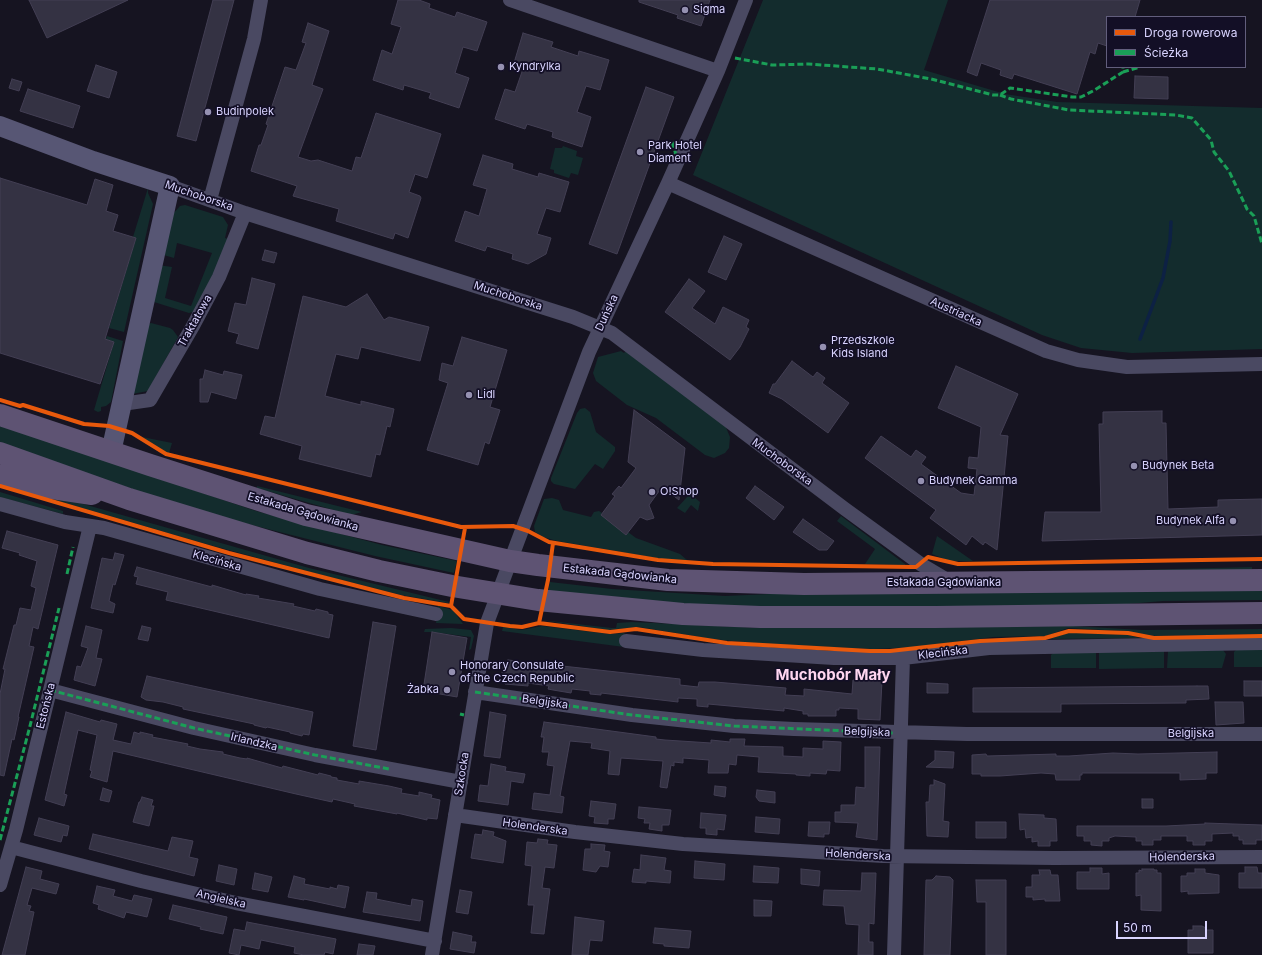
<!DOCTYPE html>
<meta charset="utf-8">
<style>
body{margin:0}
#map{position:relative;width:1262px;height:955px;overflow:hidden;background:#161421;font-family:Inter,sans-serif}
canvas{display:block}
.legend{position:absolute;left:1106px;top:16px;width:140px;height:52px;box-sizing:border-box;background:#130f26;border:1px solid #625e7d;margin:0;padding:5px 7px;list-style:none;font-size:12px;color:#d9d4ff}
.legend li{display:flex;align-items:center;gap:8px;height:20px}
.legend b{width:20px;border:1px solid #625e7d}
.scale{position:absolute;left:1116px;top:921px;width:91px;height:18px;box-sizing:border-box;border:2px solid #d9d4ff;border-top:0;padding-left:5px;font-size:12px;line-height:14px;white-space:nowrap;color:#d9d4ff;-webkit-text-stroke:3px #130f26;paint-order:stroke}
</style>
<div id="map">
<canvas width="1262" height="955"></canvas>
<ul class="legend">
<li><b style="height:5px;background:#e8590c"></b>Droga rowerowa</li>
<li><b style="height:5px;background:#1a9f57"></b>Ścieżka</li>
</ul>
<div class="scale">50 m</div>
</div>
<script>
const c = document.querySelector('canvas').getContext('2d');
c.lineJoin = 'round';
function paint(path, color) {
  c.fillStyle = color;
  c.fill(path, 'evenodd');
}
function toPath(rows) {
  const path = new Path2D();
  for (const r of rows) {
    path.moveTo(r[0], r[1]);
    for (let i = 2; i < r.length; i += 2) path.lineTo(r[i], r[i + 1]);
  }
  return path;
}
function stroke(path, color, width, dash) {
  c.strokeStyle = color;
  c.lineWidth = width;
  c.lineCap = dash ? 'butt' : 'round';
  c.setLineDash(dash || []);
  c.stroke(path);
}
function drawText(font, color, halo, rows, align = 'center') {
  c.font = font + ' Inter,sans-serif';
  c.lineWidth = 3.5;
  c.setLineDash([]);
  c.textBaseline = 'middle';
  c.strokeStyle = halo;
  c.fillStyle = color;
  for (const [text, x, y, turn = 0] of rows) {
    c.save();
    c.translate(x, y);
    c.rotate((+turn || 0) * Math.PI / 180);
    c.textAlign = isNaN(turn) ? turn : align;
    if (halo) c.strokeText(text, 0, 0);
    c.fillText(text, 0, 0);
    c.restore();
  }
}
paint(toPath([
 [763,0,948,0,924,70,1005,94,1057,102,1262,108,1262,349,1132,353,1081,348,1042,335,693,175],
 [563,146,577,151,576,156,583,158,578,175,571,173,569,178,554,173,554,170,550,169,555,148,562,148],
 [148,188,148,193,153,204,124,332,109,328,136,238,133,237],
 [185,205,223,217,228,225,225,238,229,239,216,270,193,312,189,313,154,302,158,265,172,267,165,298,191,306,212,253,177,243,174,258,160,254,172,215,180,206],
 [151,323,170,328,173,330,178,337,148,391,132,394,147,325],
 [107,336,123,341,111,402,106,406,101,407,101,411,98,412,94,410,114,342,106,339],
 [621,351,624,353,626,351,725,425,730,437,729,448,725,453,714,458,705,455,656,418,627,405,596,381,593,373,598,357],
 [585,408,590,412,596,432,615,447,615,451,603,469,595,464,575,489,554,484,551,481,551,478,577,413,580,409],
 [0,425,256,511,382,545,457,561,454,573,375,556,204,513,0,445],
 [142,437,172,443,169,453,167,453],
 [0,484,55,496,309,568,449,602,448,603,401,595,310,572,199,542],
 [257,486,362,512,351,515,257,488],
 [0,492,63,511,63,514,0,497],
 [688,496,694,497,700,502,698,511,691,505,685,513,677,508],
 [552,498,559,500,563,510,591,517,594,512,599,511,602,513,601,515,626,535,628,532,636,538,680,554,687,560,662,559,557,541,543,537,535,532,534,526,544,499],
 [841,516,905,564,905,565,865,564,875,549,837,521],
 [937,536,973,561,949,561,932,554],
 [1252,567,1252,569,1238,572,1132,570],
 [550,582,612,589,725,596,815,592,1262,588,1262,600,1163,601,1092,607,770,610,548,594],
 [438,606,453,610,463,624,436,623],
 [541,620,612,628,616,628,617,623,632,622,760,628,1073,626,1142,630,1262,629,1262,634,1155,636,1123,631,1068,628,1046,636,993,637,918,647,873,649,762,644,713,639,639,627,607,630],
 [542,626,610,634,624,633,626,635,624,647,502,631,503,627,522,630],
 [451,628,471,630,474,636,471,649,469,650,471,637,432,632,424,632,425,629],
 [1069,632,1128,635,1140,638,1050,639],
 [1223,650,1226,654,1222,668,1167,668,1168,651],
 [1236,650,1262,650,1262,667,1234,667,1234,652],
 [1164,651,1164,668,1099,669,1099,652],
 [1096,652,1096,668,1051,668,1051,655,1053,653]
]), '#132c2d');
stroke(toPath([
 [1140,339,1163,278,1170,241,1171,222]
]), '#0d2144', 3.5);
const building = toPath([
 [29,0,128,0,47,38,29,0],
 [213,0,234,0,196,141,177,136,213,0],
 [398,0,419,0,430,4,429,8,455,17,457,12,487,22,477,51,463,47,455,73,469,78,459,108,429,98,431,93,404,85,403,90,373,80,382,50,392,54,401,27,391,24,398,0],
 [639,0,710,0,701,26,677,18,678,15,639,2,639,0],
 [990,0,1140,0,1135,17,1107,17,1107,46,1098,43,1095,54,1090,52,1077,94,1014,74,1012,79,1000,75,1001,70,981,63,977,76,967,72,990,0],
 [308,23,329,31,312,85,323,89,298,157,311,161,318,160,352,171,356,157,361,158,376,113,441,134,427,178,415,174,409,192,420,196,421,198,408,238,395,233,393,239,336,221,339,209,293,196,297,186,251,171,259,145,261,145,268,125,266,124,285,67,296,70,306,43,302,42,308,23],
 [523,33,553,42,551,47,578,56,579,51,609,60,600,90,586,86,577,112,591,117,582,147,552,137,553,132,527,124,525,129,495,119,505,89,515,92,524,66,514,63,523,33],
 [96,65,117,72,109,98,87,91,96,65],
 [1135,76,1168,77,1168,99,1134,98,1135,76],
 [12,79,22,82,19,91,9,88,12,79],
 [646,87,674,97,617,254,589,244,646,87],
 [28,89,80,106,73,128,20,111,28,89],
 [483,155,513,164,512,169,538,177,539,173,569,182,560,212,546,208,537,234,551,238,546,254,528,264,512,259,513,254,487,246,485,251,455,241,465,211,479,216,487,189,473,185,483,155],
 [0,178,87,205,95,179,113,185,106,211,118,215,113,231,136,238,105,339,114,342,100,384,0,353,0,178],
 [724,236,742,244,726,280,708,272,724,236],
 [265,250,277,253,274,263,262,260,265,250],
 [252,278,275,284,258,349,236,343,239,334,228,331,235,303,246,305,252,278],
 [689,279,705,291,692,308,715,324,723,307,749,320,746,327,749,329,740,347,730,360,665,312,689,279],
 [367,294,384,320,389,317,429,327,420,361,361,347,358,359,336,354,325,396,361,405,361,401,394,409,390,427,387,426,380,455,376,454,371,477,299,459,302,446,260,434,265,416,275,418,303,296,346,307,367,294],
 [462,337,507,350,490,407,500,410,489,444,485,442,478,465,427,450,448,383,439,380,442,363,453,366,462,337],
 [792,361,813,377,817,372,825,378,822,383,849,403,828,433,782,399,769,393,773,384,775,384,792,361],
 [956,366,1018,394,1000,435,1008,436,997,550,985,542,983,545,972,536,966,545,930,518,936,510,865,458,881,436,911,457,916,450,926,457,921,464,961,493,974,495,977,469,968,468,969,457,978,458,981,427,938,408,956,366],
 [205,370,223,375,224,371,242,375,236,399,211,392,208,402,200,402,200,379,203,379,205,370],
 [634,410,685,448,679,500,662,487,649,505,654,518,647,520,640,517,626,535,601,515,615,496,612,494,619,486,621,488,636,468,628,462,634,410],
 [1162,411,1162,423,1166,423,1168,509,1218,507,1218,500,1262,499,1262,535,1042,541,1045,512,1101,512,1099,424,1103,424,1103,412,1162,411],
 [755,486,784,507,774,520,746,498,755,486],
 [803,519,834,541,827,550,819,550,793,532,803,519],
 [7,531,58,545,38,629,33,627,29,646,34,647,18,717,19,717,14,740,12,739,4,776,0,775,0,694,5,669,3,669,14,625,16,625,20,608,31,610,36,588,31,586,37,561,19,555,20,553,2,548,7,531],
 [115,553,124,555,115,585,113,584,109,601,115,604,113,613,91,608,102,558,113,560,115,553],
 [137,567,212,587,212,585,246,595,246,594,259,596,258,598,294,604,293,606,315,611,316,609,328,612,328,614,333,615,329,638,166,600,168,592,136,584,138,577,134,576,137,567],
 [373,622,396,626,376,750,353,746,373,622],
 [86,626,102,630,96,658,102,659,95,686,74,680,77,666,81,667,88,648,81,646,86,626],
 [142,626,151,628,148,641,138,639,142,626],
 [432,632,467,638,457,697,423,691,432,632],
 [508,660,680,679,680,685,698,687,699,682,715,682,786,688,785,695,804,696,804,689,852,694,853,680,882,681,880,720,858,719,858,709,839,708,839,710,836,710,836,716,808,716,808,714,803,714,803,711,784,708,784,711,708,704,708,707,697,706,697,699,678,698,678,702,601,693,601,695,590,694,590,691,572,689,571,693,553,690,548,689,549,686,528,683,528,686,505,684,507,674,502,673,504,663,508,663,508,660],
 [147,676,313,712,309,735,303,734,302,736,290,733,290,732,267,727,266,728,254,725,254,724,183,709,183,707,163,702,146,700,141,697,147,676],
 [1244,681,1262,681,1262,696,1244,696,1244,681],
 [927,683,948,684,948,693,927,693,927,683],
 [1197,686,1208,686,1209,699,1186,700,1186,703,1061,704,1061,712,973,712,973,688,1197,686],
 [1215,702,1243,702,1244,723,1216,725,1215,702],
 [66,712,100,722,101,720,117,724,113,740,131,744,134,732,140,734,140,732,153,735,152,737,188,744,187,746,200,749,223,752,223,754,240,758,247,759,247,758,282,768,283,766,318,775,319,773,331,776,331,777,337,778,337,780,359,784,359,781,389,786,402,789,401,793,419,796,419,792,432,795,431,798,440,800,437,819,427,818,427,820,397,813,397,814,354,806,355,804,333,799,332,802,296,794,113,751,107,782,90,777,92,771,90,770,97,735,78,730,64,794,67,795,64,806,45,800,66,712],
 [490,712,506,715,500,758,484,756,490,712],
 [544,722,656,737,656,739,665,740,711,743,711,740,730,742,730,739,745,739,744,746,783,747,783,756,803,757,803,748,823,749,823,741,841,742,840,771,827,770,826,774,810,773,810,776,796,775,796,774,758,772,759,757,737,755,736,765,729,764,728,773,708,773,709,760,683,758,683,763,674,762,674,766,671,765,667,788,660,787,663,761,621,758,619,775,608,774,610,751,591,748,592,743,570,741,560,796,564,797,562,813,532,809,534,793,550,795,554,766,547,765,549,752,542,752,544,737,541,737,544,722],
 [865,747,880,747,877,840,856,837,858,823,835,822,835,812,841,812,841,805,855,805,856,787,865,788,865,747],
 [935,751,954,752,953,768,926,767,935,760,935,751],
 [1217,752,1217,773,1206,773,1206,779,1180,780,1180,773,1082,773,1082,775,1080,775,1080,780,1056,780,1055,774,1041,773,1000,776,981,776,981,774,972,774,972,755,986,754,987,756,1056,754,1056,756,1069,756,1113,753,1138,754,1217,752],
 [491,764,506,767,505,771,525,774,523,783,511,781,508,805,478,801,480,785,488,786,491,764],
 [934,780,945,784,943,821,949,822,948,837,927,836,926,802,929,802,930,785,934,785,934,780],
 [715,786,726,787,725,797,714,795,715,786],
 [103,788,112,791,109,802,100,800,103,788],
 [757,790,775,792,775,803,759,801,756,797,757,790],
 [142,797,153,800,151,806,154,806,149,826,133,822,139,802,140,802,142,797],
 [1142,799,1153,799,1153,808,1142,808,1142,799],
 [591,801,616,804,614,819,608,819,608,824,594,823,595,817,589,816,591,801],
 [639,807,671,810,669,825,662,825,662,831,649,829,650,823,644,823,645,819,638,818,639,807],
 [701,813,726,815,724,830,717,829,717,835,706,834,706,828,700,828,701,813],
 [1019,814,1044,815,1044,818,1056,819,1057,841,1050,841,1050,846,1038,846,1038,841,1032,842,1032,837,1026,838,1025,829,1020,830,1019,814],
 [756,817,780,819,779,834,755,832,756,817],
 [39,818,69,826,67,836,63,835,61,842,34,835,39,818],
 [809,822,830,822,829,834,824,834,824,837,808,836,809,822],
 [976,822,1006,822,1006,838,976,838,976,822],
 [1205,823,1262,825,1262,840,1256,840,1256,844,1243,844,1243,840,1239,840,1239,836,1233,836,1233,833,1212,834,1212,841,1205,841,1205,845,1193,845,1193,841,1187,841,1187,836,1161,836,1161,840,1153,840,1153,845,1142,845,1142,841,1136,841,1136,837,1115,836,1109,838,1109,841,1102,841,1102,846,1091,845,1091,841,1084,841,1084,836,1077,836,1077,826,1166,826,1205,824,1205,823],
 [483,830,494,832,493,836,506,841,503,863,471,858,475,834,482,835,483,830],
 [93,834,168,851,172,837,193,841,189,857,198,859,194,876,89,849,93,834],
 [538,839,548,840,547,844,557,845,554,868,545,867,542,888,550,889,544,934,531,933,534,905,528,905,532,866,525,865,527,842,537,843,538,839],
 [591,844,605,845,604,851,610,852,608,867,600,866,596,872,583,870,585,849,591,849,591,844],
 [641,855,666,858,664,870,671,871,670,883,646,881,646,883,632,882,634,869,640,870,641,855],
 [695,861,725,864,724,880,694,878,695,861],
 [219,865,237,869,234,885,216,881,219,865],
 [754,866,779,868,778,883,753,882,754,866],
 [26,867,42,871,40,879,59,884,56,894,32,888,27,905,31,906,29,911,34,912,25,955,2,955,26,867],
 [1245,867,1257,867,1258,873,1262,873,1262,888,1239,888,1239,873,1245,873,1245,867],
 [1090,868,1102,868,1102,874,1109,873,1109,889,1077,889,1077,872,1090,872,1090,868],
 [801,869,820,871,819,886,801,884,801,869],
 [1142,869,1154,869,1154,870,1157,870,1157,873,1161,873,1161,911,1141,910,1141,895,1136,896,1136,873,1139,873,1139,870,1142,871,1142,869],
 [1195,869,1205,869,1205,873,1219,875,1219,893,1188,894,1188,891,1181,892,1181,876,1187,876,1187,873,1195,873,1195,869],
 [1039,870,1050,870,1051,875,1058,875,1060,901,1045,901,1045,899,1033,900,1033,897,1026,897,1026,887,1032,887,1032,875,1040,875,1039,870],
 [255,873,272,877,268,892,252,889,255,873],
 [862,873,876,873,874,924,869,923,869,942,873,942,873,955,858,955,859,925,846,924,844,906,823,905,824,890,861,891,862,873],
 [294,876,305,879,304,884,330,889,330,887,337,889,338,885,349,887,345,908,304,899,304,900,288,897,294,876],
 [936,876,950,877,953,880,950,955,924,955,926,880,932,880,936,876],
 [976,880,1006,880,1006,955,986,955,986,902,977,902,976,880],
 [97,886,115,890,113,896,132,901,134,895,152,899,147,917,126,912,124,918,98,909,99,905,93,903,97,886],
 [460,890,472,892,468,914,456,912,460,890],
 [367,892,377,893,376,899,411,906,412,899,423,901,420,921,363,912,367,892],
 [754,900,772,901,771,916,754,916,754,900],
 [173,905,227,917,223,934,200,929,201,927,169,919,173,905],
 [575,917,604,921,602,941,590,940,588,955,572,955,575,917],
 [247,922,336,939,333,954,325,952,324,955,304,955,294,953,295,947,261,940,259,949,241,945,239,955,229,953,234,929,245,931,247,922],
 [1193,926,1202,926,1206,928,1206,930,1213,930,1213,953,1188,953,1188,930,1193,930,1193,926],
 [655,928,691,931,689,948,664,946,664,944,653,943,655,928],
 [453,932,472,936,471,942,476,942,474,953,450,949,453,932],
 [359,944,375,946,373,955,357,955,359,944]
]);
paint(building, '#343243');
stroke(building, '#433f54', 1);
stroke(toPath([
 [510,0,718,71],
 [668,183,1046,351,1078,360,1127,367,1262,364],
 [170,186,245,213,573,317,612,333,845,509,922,565,949,581],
 [210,200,254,39,261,0],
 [122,404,150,400,193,326,219,277,245,213],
 [0,504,65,522,104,528,320,589,436,614],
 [626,641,703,650,834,658,903,658,989,648,1262,643],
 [50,690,194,728,315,755,461,782],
 [475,692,632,715,734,726,794,729,967,734,1262,734],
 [455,815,575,832,683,844,883,856,1054,858,1262,857],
 [11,847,141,881,236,903,435,941],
 [0,885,16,830,90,526],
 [432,955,487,623,589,352,668,183,718,71,746,0],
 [894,955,903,658]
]), '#4a4962', 14);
stroke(toPath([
 [0,126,93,161,170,186,111,452]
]), '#575674', 20);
stroke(toPath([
 [0,415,150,465,306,515,510,561,538,565,668,580,804,584,1262,580],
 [0,453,129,499,307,553,379,571,452,586,538,600,683,614,760,617,936,617,1262,613],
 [0,476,39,486,92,494]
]), '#5e5373', 22);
stroke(toPath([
 [735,58,772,65,808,64,877,69,931,79,993,95,1000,95,1010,88,1072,97,1081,97,1093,91,1123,72,1123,67],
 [1123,72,1140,67],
 [1000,95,1011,99,1069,110,1176,115,1192,118,1211,140,1214,152,1229,171,1247,209,1254,216,1262,244],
 [672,142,678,161],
 [67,574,73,547],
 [50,690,194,728,315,755,389,769],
 [475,692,632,715,734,726,893,733],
 [460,714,464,715],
 [0,840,30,726,59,608]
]), '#1a9f57', 3, [6, 3]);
stroke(toPath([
 [0,400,20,406,23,405,84,424,109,426,132,433,166,454,461,527,513,526,528,531,549,542,658,560,713,564,912,567,916,567,928,557,958,564,1262,559],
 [0,486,229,553,404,598,451,606,464,619,510,626,522,627,539,623,610,632,636,629,727,643,870,651,890,651,980,641,1045,638,1069,631,1128,633,1154,638,1262,636],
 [451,606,465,528],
 [539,623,548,580,553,543]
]), '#e8590c', 4);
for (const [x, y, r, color] of [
 [685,10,4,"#9591b1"],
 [501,67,4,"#9591b1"],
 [208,112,4,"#9591b1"],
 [640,152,4,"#9591b1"],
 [823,347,4,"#9591b1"],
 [469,395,4,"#9591b1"],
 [1134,466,4,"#9591b1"],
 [921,481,4,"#9591b1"],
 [652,492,4,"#9591b1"],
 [1233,521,4,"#9591b1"],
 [452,672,4,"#9591b1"],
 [447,690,4,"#9591b1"]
]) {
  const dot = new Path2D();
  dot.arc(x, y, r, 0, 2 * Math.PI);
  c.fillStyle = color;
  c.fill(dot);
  stroke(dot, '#130f26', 1.5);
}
drawText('11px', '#d9d4ff', '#130f26', [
 ["Sigma",693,10],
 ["Kyndrylka",509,67],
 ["Budinpolek",216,112],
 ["Park Hotel",648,146],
 ["Diament",648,159],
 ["Przedszkole",831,341],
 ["Kids Island",831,354],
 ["Lidl",477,395],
 ["Budynek Beta",1142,466],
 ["Budynek Gamma",929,481],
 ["O!Shop",660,492],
 ["Budynek Alfa",1225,521,"right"],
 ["Honorary Consulate",460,666],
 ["of the Czech Republic",460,679],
 ["Żabka",439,690,"right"]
], 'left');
drawText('11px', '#d9d4ff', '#130f26', [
 ["Muchoborska",199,196,19],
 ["Muchoborska",508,296,18],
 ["Austriacka",956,312,24],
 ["Duńska",607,313,-65],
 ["Traktatowa",195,321,-61],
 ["Muchoborska",782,462,36],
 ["Estakada Gądowianka",303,512,16],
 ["Klecińska",217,561,16],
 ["Estakada Gądowianka",620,574,6],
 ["Estakada Gądowianka",944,583],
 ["Klecińska",943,653,-7],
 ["Belgijska",545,702,8],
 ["Estońska",46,706,-76],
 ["Belgijska",867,732,2],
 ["Belgijska",1191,734],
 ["Irlandzka",254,742,13],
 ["Szkocka",462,774,-81],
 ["Holenderska",535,827,8],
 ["Holenderska",858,855,3],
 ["Holenderska",1182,857,-1],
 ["Angielska",221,899,13]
]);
drawText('bold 15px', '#ffd6f0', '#130f26', [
 ["Muchobór Mały",833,675]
]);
</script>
